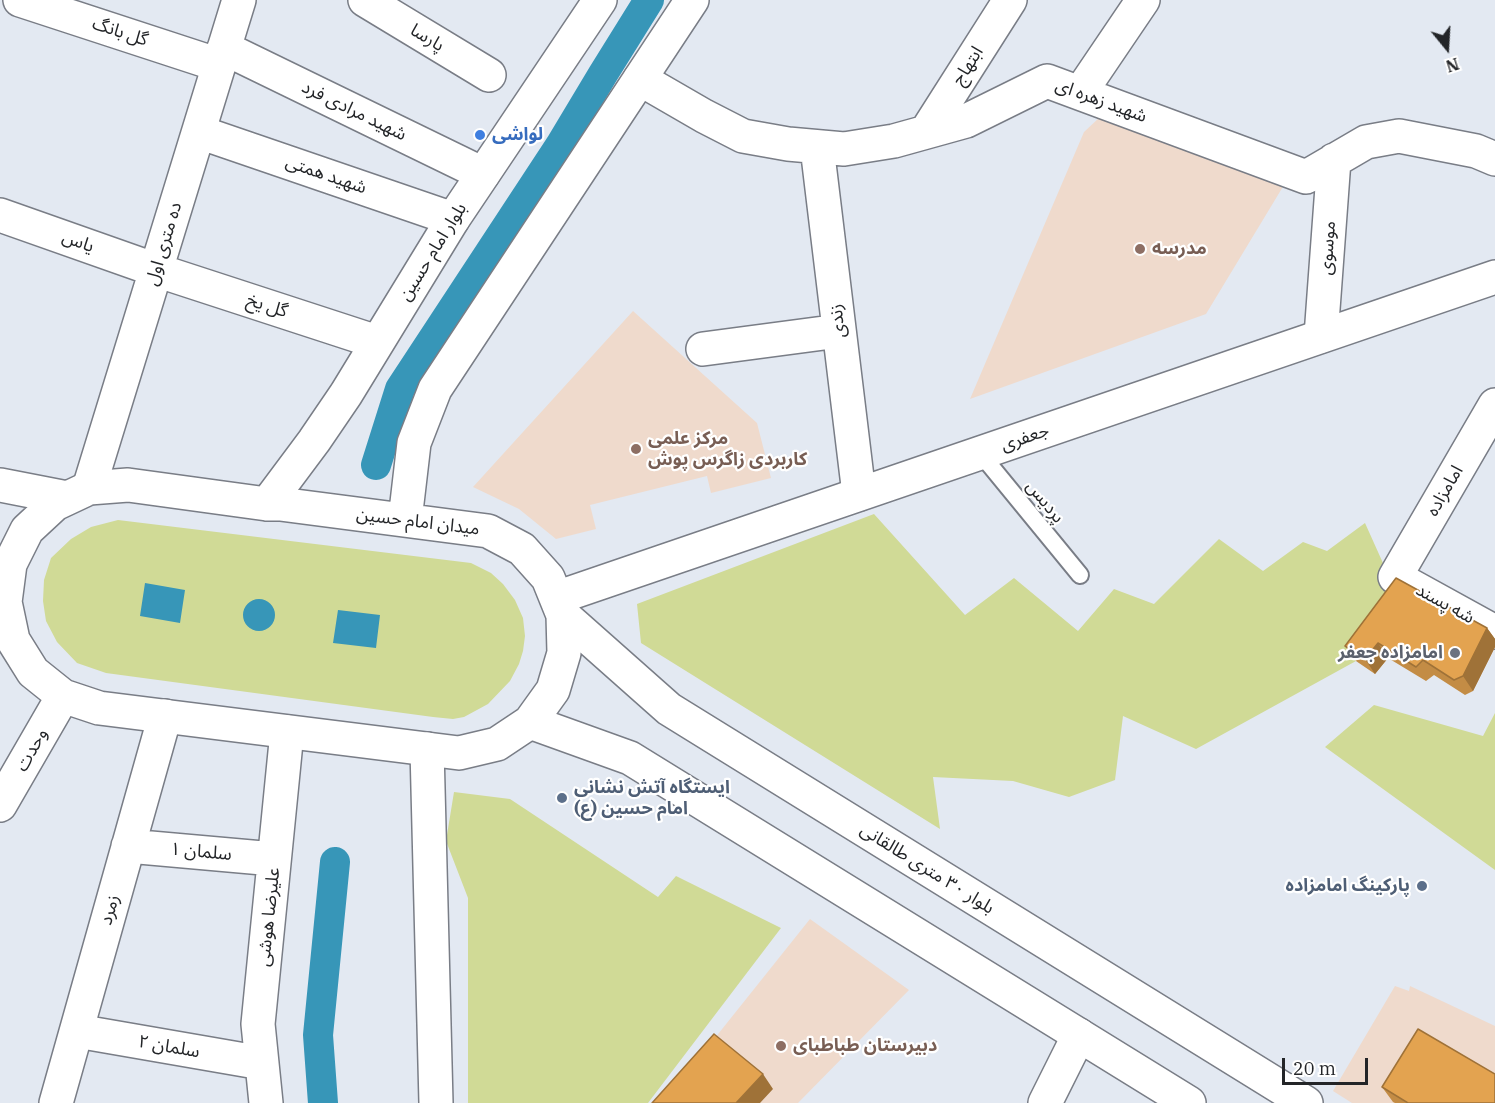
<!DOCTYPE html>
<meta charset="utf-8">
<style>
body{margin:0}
#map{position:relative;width:1495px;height:1103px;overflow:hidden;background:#e3e9f2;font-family:"IBM Plex Serif",serif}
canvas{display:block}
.north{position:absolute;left:1417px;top:18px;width:60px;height:60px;-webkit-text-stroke:4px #fff;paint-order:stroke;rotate:162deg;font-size:16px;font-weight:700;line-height:24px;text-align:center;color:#232528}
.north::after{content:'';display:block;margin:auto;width:21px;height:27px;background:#232528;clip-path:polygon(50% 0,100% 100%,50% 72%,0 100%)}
.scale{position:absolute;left:1282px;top:1058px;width:86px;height:27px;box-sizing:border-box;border:3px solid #232528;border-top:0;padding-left:8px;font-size:18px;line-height:21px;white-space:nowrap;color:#232528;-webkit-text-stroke:4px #fff;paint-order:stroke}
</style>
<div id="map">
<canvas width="1495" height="1103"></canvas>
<div class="north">N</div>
<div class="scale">20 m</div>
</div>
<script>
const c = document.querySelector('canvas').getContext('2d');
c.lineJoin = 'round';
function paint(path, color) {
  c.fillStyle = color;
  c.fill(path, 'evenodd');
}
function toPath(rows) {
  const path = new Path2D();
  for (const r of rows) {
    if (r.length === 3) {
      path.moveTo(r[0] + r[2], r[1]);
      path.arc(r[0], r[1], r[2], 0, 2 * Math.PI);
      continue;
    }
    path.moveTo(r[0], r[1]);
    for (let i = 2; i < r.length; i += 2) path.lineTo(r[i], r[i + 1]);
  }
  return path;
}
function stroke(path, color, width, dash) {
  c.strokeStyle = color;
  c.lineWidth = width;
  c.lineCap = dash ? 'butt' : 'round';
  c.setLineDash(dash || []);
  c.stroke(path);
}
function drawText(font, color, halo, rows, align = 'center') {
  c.font = font + ' "IBM Plex Serif","Noto Sans Arabic",serif';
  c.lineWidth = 4.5;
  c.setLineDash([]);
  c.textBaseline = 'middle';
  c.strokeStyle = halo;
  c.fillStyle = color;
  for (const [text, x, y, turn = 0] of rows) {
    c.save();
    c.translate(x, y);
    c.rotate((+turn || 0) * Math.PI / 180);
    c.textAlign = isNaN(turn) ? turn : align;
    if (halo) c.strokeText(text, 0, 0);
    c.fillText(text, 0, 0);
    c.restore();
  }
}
paint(toPath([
 [1100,117,1284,185,1206,314,970,399,1084,132],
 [633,311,757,423,771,478,711,493,707,476,590,505,596,529,556,539,519,509,473,487],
 [810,919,909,990,798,1103,663,1103],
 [1395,986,1409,991,1410,986,1495,1026,1495,1103,1352,1103,1333,1091]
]), '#efdacc');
paint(toPath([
 [874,514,965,615,1014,578,1078,631,1114,589,1154,604,1219,539,1263,571,1303,542,1327,551,1365,523,1400,601,1356,661,1196,749,1123,716,1115,780,1069,797,1013,781,933,777,940,829,641,643,637,604],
 [118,520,471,563,491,573,503,584,515,600,523,618,525,636,523,651,519,664,510,681,488,704,464,717,453,719,433,717,106,673,77,663,57,642,46,621,43,601,44,580,51,558,71,539,91,527],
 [1374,705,1483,736,1495,713,1495,870,1325,747],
 [454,792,510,799,658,897,676,876,781,928,648,1103,468,1103,468,898,446,841]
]), '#d0da96');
paint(toPath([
 [145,583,185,590,180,623,140,616],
 [259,615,16],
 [338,610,380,615,376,648,333,643]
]), '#3796b8');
stroke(toPath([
 [376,465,400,389,561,144,603,74,649,0],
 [323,1103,318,1035,335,862]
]), '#3796b8', 30);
const lane = toPath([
 [980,453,1080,575]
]);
const street = toPath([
 [20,0,219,65],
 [365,0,489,75],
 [224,48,483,174],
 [640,79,704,116,743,136,788,144,844,149,894,141,966,121,1047,81,1306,177,1366,142,1399,136,1476,151,1495,159],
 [1080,93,1143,0],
 [199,132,453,219],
 [926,132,1010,0],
 [817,147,859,494],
 [0,215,156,270,377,342],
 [1321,336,1334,160],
 [703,349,839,331],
 [1495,405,1395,577,1495,632],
 [89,488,239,0],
 [427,749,436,1103],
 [128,846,274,859],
 [77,1031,262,1063],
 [56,1103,165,716],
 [266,1103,258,1024,287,732],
 [1045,1103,1079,1035]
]);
const secondary = toPath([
 [0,485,67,498],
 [128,485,267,504,280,504,488,531,522,549,548,578,563,615,564,653,553,690,530,722,497,744,459,753,99,708,63,696,33,672,13,640,5,602,10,564,27,530,55,504,89,488,128,485],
 [267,504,314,441,346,394,453,219,600,0],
 [405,520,414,443,435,389,692,0],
 [556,598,1495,277],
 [563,615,669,709,1306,1103],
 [530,722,630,758,1189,1103],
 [0,805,63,696]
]);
stroke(lane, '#797d86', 20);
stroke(street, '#797d86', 36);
stroke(secondary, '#797d86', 36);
stroke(lane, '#fff', 16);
stroke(street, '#fff', 33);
stroke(secondary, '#fff', 33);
paint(toPath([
 [1487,628,1495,639,1495,647,1473,691,1465,695,1434,675,1426,681,1388,658,1375,674,1356,661,1345,646],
 [1382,1087,1495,1103,1395,1103,1393,1102]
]), '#c38c45');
paint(toPath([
 [1487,628,1495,639,1495,647,1473,691,1463,676],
 [1378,643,1388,658,1375,674,1365,659],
 [763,1074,773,1089,760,1103,736,1103]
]), '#9f7238');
const building = toPath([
 [1396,578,1487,628,1463,676,1454,680,1423,660,1416,667,1378,643,1365,659,1345,646,1396,578],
 [1418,1029,1495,1074,1495,1103,1408,1103,1382,1087,1418,1029],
 [714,1034,763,1074,736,1103,652,1103,714,1034]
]);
paint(building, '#e3a350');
stroke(building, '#9f7238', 1.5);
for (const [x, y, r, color] of [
 [480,135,6,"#3f7fe0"],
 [1140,249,6,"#8d6e63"],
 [636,449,6,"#8d6e63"],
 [1455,653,6,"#6b7280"],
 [562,798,6,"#5c6f8a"],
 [1422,886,6,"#5c6f8a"],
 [781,1046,6,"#8d6e63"]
]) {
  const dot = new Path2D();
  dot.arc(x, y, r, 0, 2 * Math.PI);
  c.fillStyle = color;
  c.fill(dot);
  stroke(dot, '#fff', 2);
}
drawText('18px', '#232528', '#fff', [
 ["گل بانگ",120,32,18],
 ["پارسا",427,38,31],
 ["ابتهاج",968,66,-58],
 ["شهید زهره ای",1101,101,20],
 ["شهید مرادی فرد",354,111,26],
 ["شهید همتی",326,175,19],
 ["یاس",78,242,20],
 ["ده متری اول",164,244,-73],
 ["موسوی",1328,248,-86],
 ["بلوار امام حسین",433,252,-58],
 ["گل یخ",267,306,18],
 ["زندی",838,321,-97],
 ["جعفری",1025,438,-19],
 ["امامزاده",1445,491,-60],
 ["پردیس",1045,502,51],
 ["میدان امام حسین",418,522,7],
 ["شه پسند",1445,604,29],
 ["وحدت",32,750,-61],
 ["سلمان ۱",201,852,5],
 ["بلوار ۳۰ متری طالقانی",927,869,32],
 ["زمرد",110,910,-74],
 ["علیرضا هوشی",269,917,-84],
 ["سلمان ۲",169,1047,10]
]);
drawText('bold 18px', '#366cbe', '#fff', [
 ["لواشی",492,135]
], 'left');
drawText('bold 18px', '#785e54', '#fff', [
 ["مدرسه",1152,249],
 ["مرکز علمی",648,439],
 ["کاربردی زاگرس پوش",648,460],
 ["دبیرستان طباطبای",793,1046]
], 'left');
drawText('bold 18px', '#5b616d', '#fff', [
 ["امامزاده جعفر",1443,653]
], 'right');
drawText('bold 18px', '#4e5e75', '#fff', [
 ["ایستگاه آتش نشانی",574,788],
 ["امام حسین (ع)",574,809],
 ["پارکینگ امامزاده",1410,886,"right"]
], 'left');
</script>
